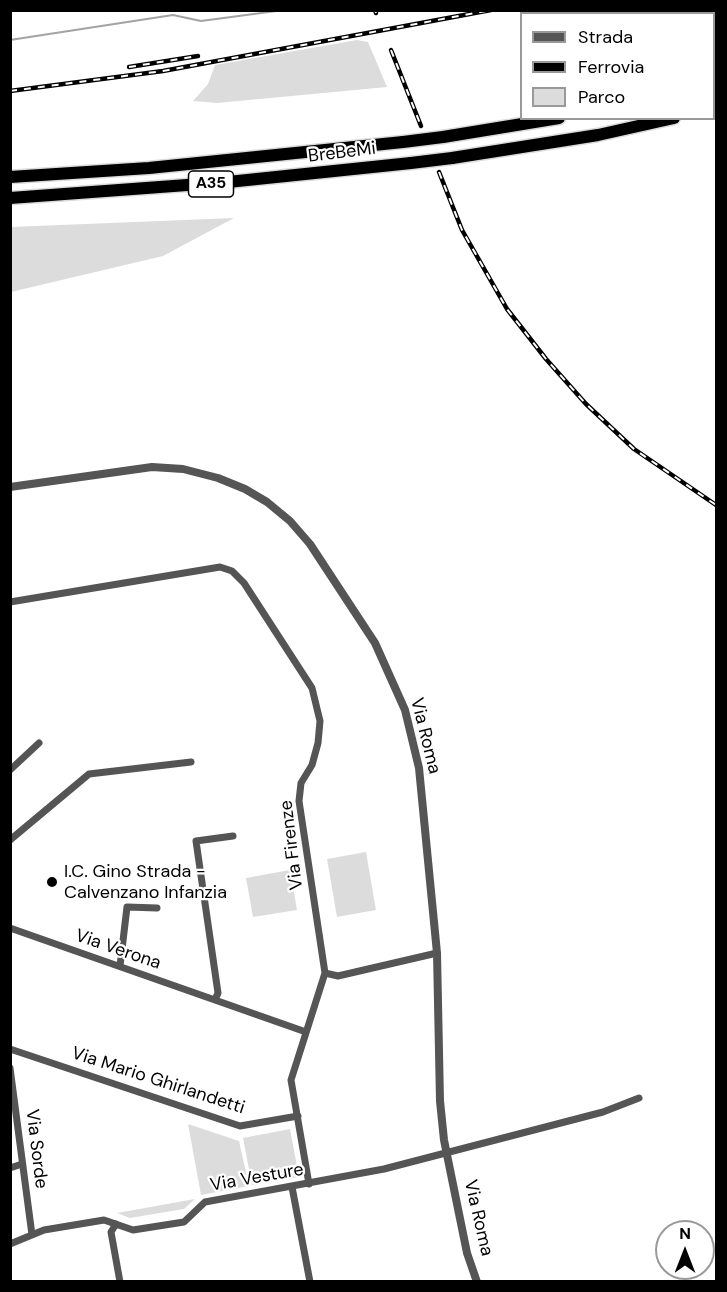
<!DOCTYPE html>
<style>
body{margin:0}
#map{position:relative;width:727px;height:1292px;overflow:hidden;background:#fff;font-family:"DM Sans",sans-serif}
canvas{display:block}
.frame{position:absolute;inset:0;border:12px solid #000;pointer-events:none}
.legend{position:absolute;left:520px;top:12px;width:195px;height:108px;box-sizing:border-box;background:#fff;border:2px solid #999;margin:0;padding:8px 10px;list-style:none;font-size:18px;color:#000}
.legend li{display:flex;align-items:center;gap:12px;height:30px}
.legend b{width:30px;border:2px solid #999}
.north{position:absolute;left:655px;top:1220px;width:60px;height:60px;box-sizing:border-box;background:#fff;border:2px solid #999;border-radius:50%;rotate:0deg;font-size:16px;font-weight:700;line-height:24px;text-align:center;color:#000}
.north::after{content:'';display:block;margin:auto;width:21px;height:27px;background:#000;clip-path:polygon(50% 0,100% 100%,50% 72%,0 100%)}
</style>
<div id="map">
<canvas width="727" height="1292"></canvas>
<div class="frame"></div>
<ul class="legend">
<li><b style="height:8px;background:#555"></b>Strada</li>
<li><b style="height:8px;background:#000"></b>Ferrovia</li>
<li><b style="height:16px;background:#dcdcdc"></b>Parco</li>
</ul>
<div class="north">N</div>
</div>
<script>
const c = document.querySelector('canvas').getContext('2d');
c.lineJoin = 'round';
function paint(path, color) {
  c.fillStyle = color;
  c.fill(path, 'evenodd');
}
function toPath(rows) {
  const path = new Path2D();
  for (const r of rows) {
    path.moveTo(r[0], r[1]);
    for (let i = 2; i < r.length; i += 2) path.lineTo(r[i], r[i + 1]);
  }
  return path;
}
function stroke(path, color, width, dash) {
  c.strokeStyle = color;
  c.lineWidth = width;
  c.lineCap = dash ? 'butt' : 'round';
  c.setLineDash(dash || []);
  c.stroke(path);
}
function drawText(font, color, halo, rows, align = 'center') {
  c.font = font + ' "DM Sans",sans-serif';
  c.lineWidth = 4.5;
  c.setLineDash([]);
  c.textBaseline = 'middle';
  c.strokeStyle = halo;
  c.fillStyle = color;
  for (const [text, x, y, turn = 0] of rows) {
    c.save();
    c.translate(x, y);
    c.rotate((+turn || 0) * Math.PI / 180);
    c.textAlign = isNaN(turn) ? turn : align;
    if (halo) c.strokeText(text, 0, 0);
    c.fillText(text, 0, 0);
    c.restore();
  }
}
paint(toPath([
 [357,40,368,42,387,87,217,103,193,101,208,84,215,65],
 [234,218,163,256,11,292,11,227],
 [366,852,376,910,337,917,327,859],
 [290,870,297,910,253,917,246,878],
 [188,1124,239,1141,249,1186,201,1195],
 [290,1129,299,1177,252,1185,243,1138],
 [195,1199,184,1209,130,1218,117,1213]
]), '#dcdcdc');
stroke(toPath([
 [10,40,173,15,201,21,284,10]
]), '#a3a3a3', 2);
const motorway = toPath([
 [714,87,716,86],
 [714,110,716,109],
 [443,137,559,118],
 [452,158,598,135,674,118],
 [10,177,149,168,403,142],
 [10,198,228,182,411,163]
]);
stroke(motorway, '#dbdbdb', 15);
stroke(toPath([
 [10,602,220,567,232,571,244,583,312,688,320,721,318,743,312,765,301,783,299,801,325,973,291,1080,309,1184],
 [10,770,39,743],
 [10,840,89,774,191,762],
 [10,928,306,1032],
 [120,966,127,907,157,908],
 [325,973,338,976,437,953],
 [215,1000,218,993,196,841,233,836],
 [10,1049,240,1126,298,1116],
 [10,1068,32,1235],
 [10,1168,22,1164],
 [292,1187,310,1282],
 [116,1224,111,1232,120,1282],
 [10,1244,44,1230,104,1220,133,1230,184,1222,205,1202,384,1169,603,1112,639,1098]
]), '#555', 7);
stroke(toPath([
 [10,487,152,467,183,469,218,478,245,489,267,502,290,521,310,544,375,643,405,710,419,768,437,953,440,1101,444,1140,467,1253,477,1282]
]), '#555', 8);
stroke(motorway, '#000', 12);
const rail = toPath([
 [375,10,376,13],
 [391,50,421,126],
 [129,67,198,56],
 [10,91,163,71,491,10],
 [439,172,462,230,507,309,546,359,586,404,634,449,716,505]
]);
stroke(rail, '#000', 4.5);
stroke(rail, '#fff', 2, [7]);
const motorwayBridge = toPath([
 [403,142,443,137],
 [411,163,452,158]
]);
stroke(motorwayBridge, '#dbdbdb', 15, []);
stroke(motorwayBridge, '#000', 12);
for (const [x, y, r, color] of [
 [52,882,6,"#000"]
]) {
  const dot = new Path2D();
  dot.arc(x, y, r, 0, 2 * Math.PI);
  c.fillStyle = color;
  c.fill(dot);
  stroke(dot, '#fff', 2);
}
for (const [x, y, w] of [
 [211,184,45]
]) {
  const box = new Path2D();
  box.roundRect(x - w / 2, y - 13, w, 26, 4.5);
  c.fillStyle = '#fff';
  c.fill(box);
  stroke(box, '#000', 1.5);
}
drawText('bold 16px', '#000', null, [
 ["A35",211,184]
]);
drawText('18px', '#000', '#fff', [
 ["BreBeMi",342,153,-7],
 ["Via Roma",425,736,76],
 ["Via Firenze",292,845,-97],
 ["Via Verona",118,950,19],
 ["Via Mario Ghirlandetti",158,1081,18],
 ["Via Sorde",36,1149,83],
 ["Via Vesture",257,1178,-10],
 ["Via Roma",478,1218,77]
]);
drawText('18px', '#000', '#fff', [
 ["I.C. Gino Strada -",64,872],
 ["Calvenzano Infanzia",64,893]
], 'left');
</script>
